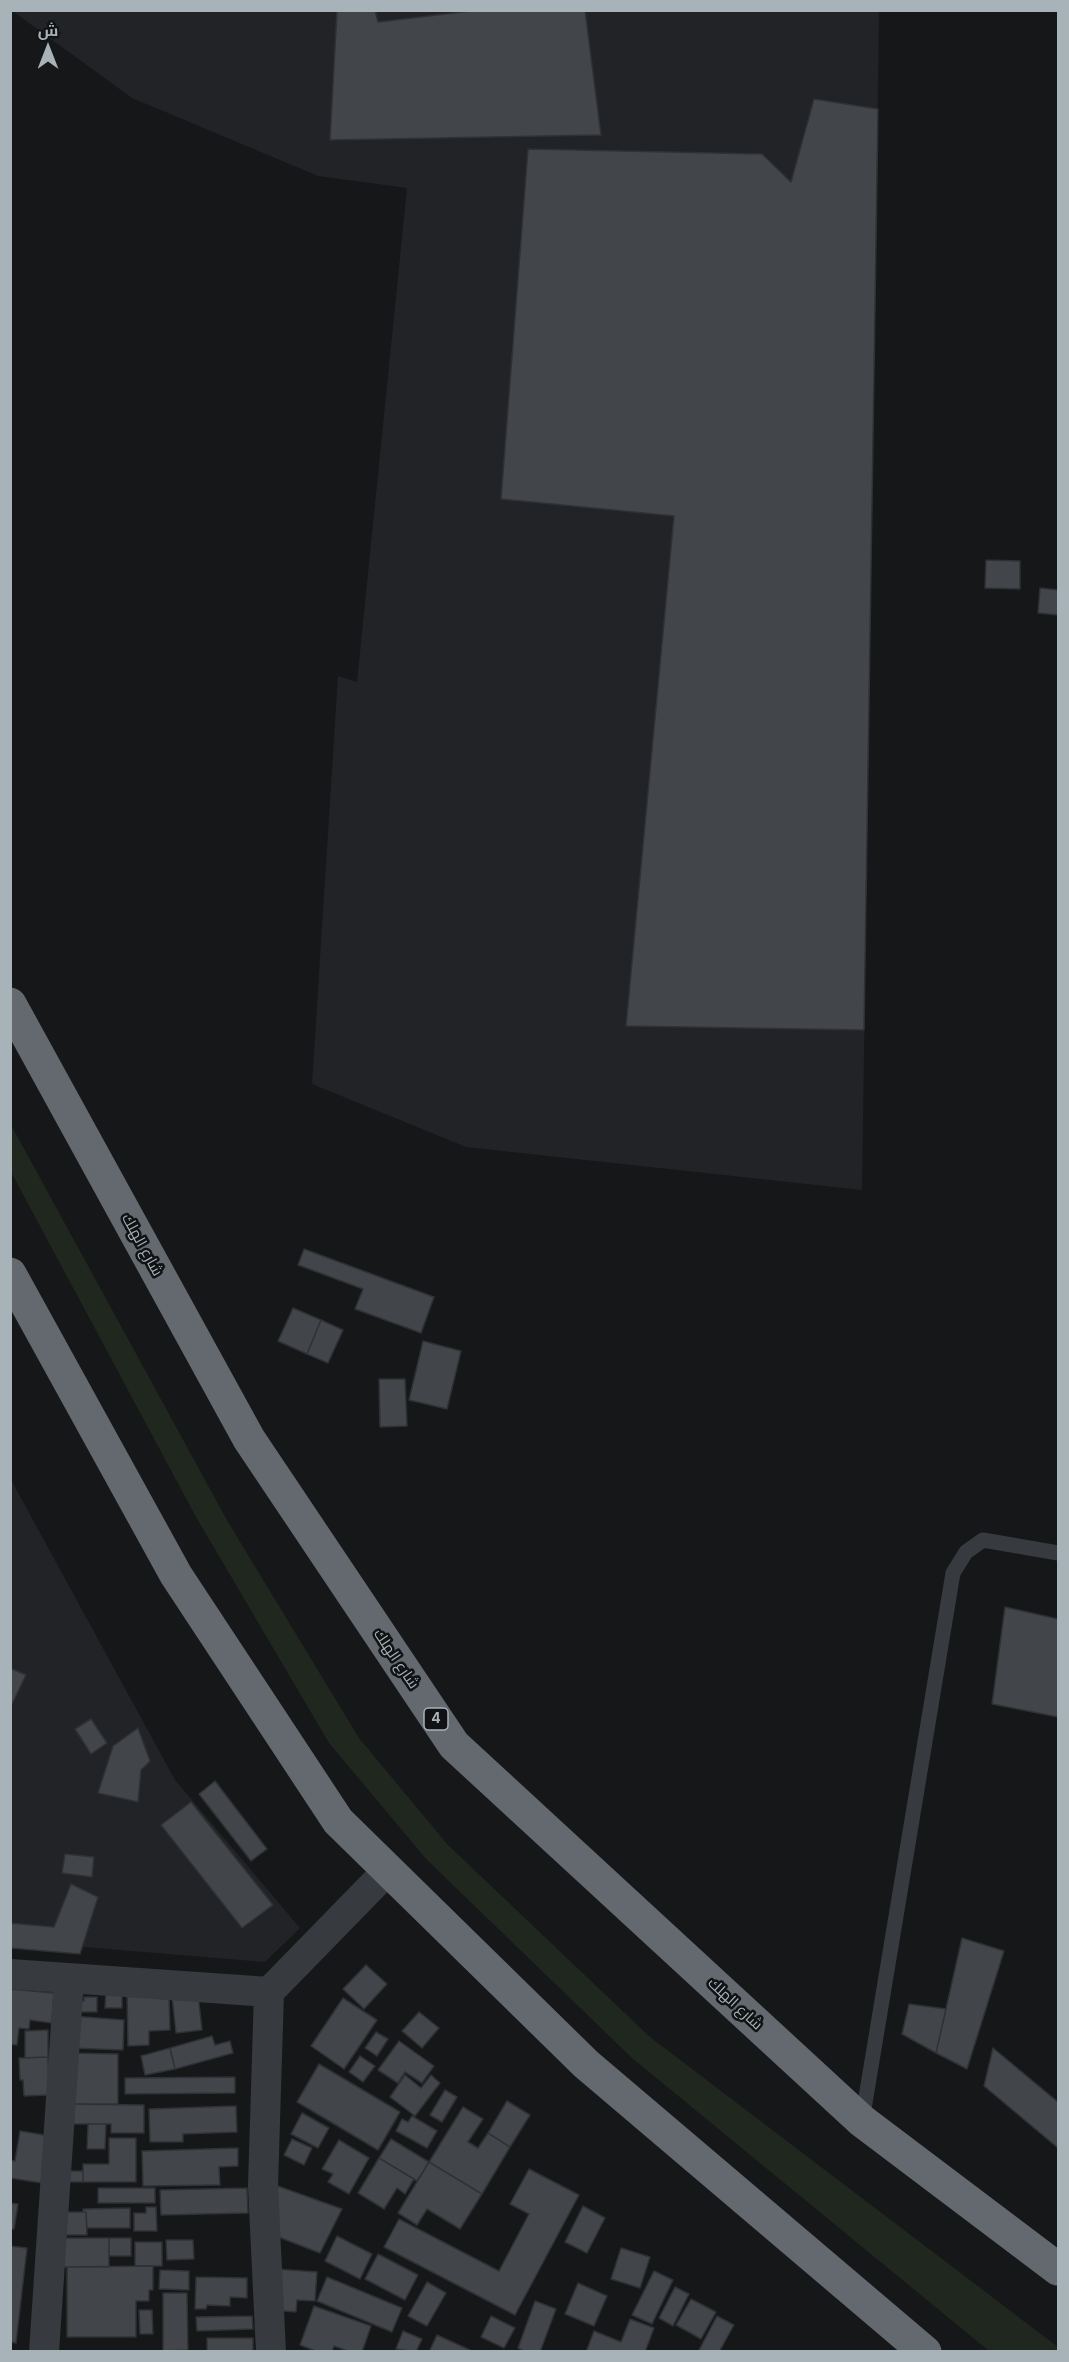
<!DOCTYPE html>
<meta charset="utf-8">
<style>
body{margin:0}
#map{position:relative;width:1069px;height:2362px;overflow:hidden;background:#161719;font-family:Inter,Cairo,sans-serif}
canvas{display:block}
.frame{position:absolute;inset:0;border:12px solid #a8b2b9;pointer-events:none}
.north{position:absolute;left:18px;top:18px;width:60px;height:60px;-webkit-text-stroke:4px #111214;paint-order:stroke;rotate:0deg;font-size:16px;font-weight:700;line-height:24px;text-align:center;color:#a8b2b9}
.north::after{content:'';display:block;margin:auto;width:21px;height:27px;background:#a8b2b9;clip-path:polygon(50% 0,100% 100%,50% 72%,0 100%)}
</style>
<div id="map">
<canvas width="1069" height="2362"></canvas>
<div class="frame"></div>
<div class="north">ش</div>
</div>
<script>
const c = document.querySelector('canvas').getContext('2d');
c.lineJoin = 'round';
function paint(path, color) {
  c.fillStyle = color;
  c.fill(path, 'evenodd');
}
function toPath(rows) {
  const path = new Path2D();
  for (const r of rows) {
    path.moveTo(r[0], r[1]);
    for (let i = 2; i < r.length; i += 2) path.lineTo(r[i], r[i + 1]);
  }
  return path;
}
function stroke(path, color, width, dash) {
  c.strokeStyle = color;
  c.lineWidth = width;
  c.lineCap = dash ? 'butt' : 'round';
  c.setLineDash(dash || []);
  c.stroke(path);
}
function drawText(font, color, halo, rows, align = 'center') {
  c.font = font + ' Inter,Cairo,sans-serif';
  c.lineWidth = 5;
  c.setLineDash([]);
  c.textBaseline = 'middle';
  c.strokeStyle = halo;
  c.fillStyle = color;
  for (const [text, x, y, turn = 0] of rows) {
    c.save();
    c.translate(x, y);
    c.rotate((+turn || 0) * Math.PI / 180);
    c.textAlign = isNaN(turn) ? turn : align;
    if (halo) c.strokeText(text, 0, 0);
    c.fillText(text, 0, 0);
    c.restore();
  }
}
paint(toPath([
 [11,10,879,11,862,1190,466,1147,312,1084,338,676,357,682,407,188,318,176,132,98],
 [10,1478,175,1780,300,1928,265,1962,11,1941]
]), '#222326');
paint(toPath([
 [10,1123,228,1522,359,1738,448,1845,650,2037,1058,2347,1058,2351,989,2351,632,2058,427,1860,329,1743,196,1517,11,1172]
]), '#1f271e');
const building = toPath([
 [337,10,375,10,378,22,479,10,585,10,601,135,330,140,337,10],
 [814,99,878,109,864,1030,626,1026,674,516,501,499,528,149,762,154,791,182,814,99],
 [986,560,1020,561,1020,589,985,588,986,560],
 [1040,588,1058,590,1058,615,1038,613,1040,588],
 [304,1249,434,1297,421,1333,355,1309,363,1289,298,1265,304,1249],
 [293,1308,321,1320,307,1354,278,1341,293,1308],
 [321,1320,343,1330,328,1363,307,1354,321,1320],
 [423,1341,461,1351,447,1409,409,1400,423,1341],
 [379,1379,405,1379,407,1426,380,1427,379,1379],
 [1005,1607,1058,1619,1058,1717,992,1704,1005,1607],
 [10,1668,26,1675,10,1708,10,1668],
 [91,1719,107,1743,91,1754,75,1729,91,1719],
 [138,1728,150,1761,141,1770,138,1802,98,1793,113,1746,138,1728],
 [215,1781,267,1849,251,1861,199,1794,215,1781],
 [191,1802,273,1905,242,1928,161,1825,191,1802],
 [65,1854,94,1857,92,1877,62,1873,65,1854],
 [71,1884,98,1897,80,1954,10,1948,10,1923,54,1927,71,1884],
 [962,1938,1004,1951,967,2069,936,2053,962,1938],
 [366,1965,387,1984,364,2009,343,1989,366,1965],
 [10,1989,54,1993,52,2023,30,2020,29,2029,19,2028,17,2045,10,2044,10,1989],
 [106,1989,122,1989,122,2008,105,2008,106,1989],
 [169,1994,170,2030,149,2031,149,2045,128,2046,127,1995,169,1994],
 [198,1994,202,2030,176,2033,172,1997,198,1994],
 [84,1997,97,1997,97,2012,80,2012,80,2001,84,2001,84,1997],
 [343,1998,377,2020,344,2069,311,2046,343,1998],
 [909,2004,946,2009,936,2053,902,2034,909,2004],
 [419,2012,439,2028,422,2048,402,2031,419,2012],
 [72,2016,124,2020,123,2050,70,2048,72,2016],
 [48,2030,48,2057,25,2058,25,2031,48,2030],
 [376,2032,388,2039,377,2056,365,2048,376,2032],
 [212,2036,215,2045,230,2041,233,2053,175,2069,170,2048,212,2036],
 [399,2041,434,2066,422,2083,405,2072,398,2083,378,2070,399,2041],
 [170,2048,175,2069,145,2075,141,2056,170,2048],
 [993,2048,1058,2102,1058,2148,984,2086,993,2048],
 [68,2053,118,2054,118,2104,68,2104,68,2053],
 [360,2056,375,2066,363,2082,349,2072,360,2056],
 [48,2057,49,2095,24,2096,23,2080,20,2080,19,2058,48,2057],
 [319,2064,400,2112,378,2150,297,2102,319,2064],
 [405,2075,421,2088,431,2075,440,2083,415,2116,390,2097,405,2075],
 [235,2077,235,2093,125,2094,125,2078,235,2077],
 [445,2090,457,2097,442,2122,430,2115,445,2090],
 [507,2101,530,2115,510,2147,488,2133,507,2101],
 [64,2104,144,2105,144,2133,111,2133,111,2124,64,2124,64,2104],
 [236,2106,237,2132,183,2134,183,2142,150,2142,149,2109,236,2106],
 [463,2107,483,2119,468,2142,478,2148,488,2133,510,2147,482,2194,429,2162,463,2107],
 [302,2113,329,2128,318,2148,291,2134,302,2113],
 [412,2116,437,2131,427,2148,396,2131,402,2119,408,2122,412,2116],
 [88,2124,106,2124,105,2149,87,2149,88,2124],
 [20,2131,50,2136,42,2183,10,2178,10,2160,15,2161,20,2131],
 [109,2138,136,2138,136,2182,83,2182,83,2164,109,2164,109,2138],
 [292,2139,312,2148,304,2165,284,2155,292,2139],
 [391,2139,429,2162,417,2181,379,2158,391,2139],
 [339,2140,369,2158,349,2194,328,2182,333,2174,322,2169,339,2140],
 [238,2148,238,2166,219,2167,220,2185,143,2186,142,2151,238,2148],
 [379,2158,414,2179,405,2194,397,2188,384,2209,358,2193,379,2158],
 [429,2162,482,2194,460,2229,427,2209,417,2225,398,2213,429,2162],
 [529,2169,579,2195,515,2315,384,2247,399,2219,499,2271,529,2214,510,2204,529,2169],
 [64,2171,83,2171,83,2182,64,2182,64,2171],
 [275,2185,342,2209,320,2253,273,2235,275,2185],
 [98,2188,155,2188,155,2203,98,2203,98,2188],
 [247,2188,248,2213,161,2215,160,2190,247,2188],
 [10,2203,18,2204,14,2229,10,2229,10,2203],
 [583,2206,605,2218,587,2253,565,2242,583,2206],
 [146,2207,156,2207,157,2231,134,2231,134,2213,146,2213,146,2207],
 [130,2208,130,2228,87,2228,86,2212,83,2212,83,2209,130,2208],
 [63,2212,86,2212,87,2235,63,2235,63,2212],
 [337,2236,372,2254,360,2279,325,2261,337,2236],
 [59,2238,109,2238,109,2267,59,2267,59,2238],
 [109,2238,131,2238,131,2256,109,2256,109,2238],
 [166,2240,193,2240,194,2259,167,2260,166,2240],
 [135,2242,162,2242,162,2266,135,2266,135,2242],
 [10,2246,27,2248,16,2343,10,2342,10,2246],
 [621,2248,650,2257,640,2288,611,2279,621,2248],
 [378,2254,418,2275,405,2300,365,2279,378,2254],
 [153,2266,153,2290,149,2290,149,2301,136,2301,136,2337,67,2337,67,2267,153,2266],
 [276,2269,317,2272,315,2301,297,2300,296,2312,272,2310,276,2269],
 [160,2270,189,2271,189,2290,159,2289,160,2270],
 [654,2271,673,2280,652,2324,632,2315,654,2271],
 [196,2277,247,2278,247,2298,230,2297,230,2306,207,2305,206,2309,195,2309,196,2277],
 [327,2277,402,2308,392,2332,317,2301,327,2277],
 [427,2282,446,2293,427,2326,408,2316,427,2282],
 [578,2283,607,2296,594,2326,565,2314,578,2283],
 [675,2287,689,2294,673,2326,659,2318,675,2287],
 [163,2293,187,2293,188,2350,163,2351,163,2293],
 [691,2299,716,2312,701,2339,676,2325,691,2299],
 [535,2301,556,2309,540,2352,526,2352,518,2348,535,2301],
 [314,2306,371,2326,362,2352,350,2352,334,2346,332,2352,318,2352,300,2345,314,2306],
 [139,2310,152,2310,153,2334,140,2334,139,2310],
 [252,2316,253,2329,197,2331,196,2317,252,2316],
 [491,2316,515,2328,504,2348,481,2337,491,2316],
 [717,2316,734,2325,719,2352,698,2352,717,2316],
 [630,2319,654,2328,645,2352,586,2352,594,2331,621,2342,630,2319],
 [403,2331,422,2339,416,2352,396,2349,403,2331],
 [437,2335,470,2350,469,2352,429,2352,437,2335],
 [207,2338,253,2338,253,2352,207,2352,207,2338]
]);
paint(building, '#424549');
stroke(building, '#303135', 1.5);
stroke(toPath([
 [862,2121,953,1573,966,1552,983,1540,1058,1553]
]), '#373a3e', 15);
stroke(toPath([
 [10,1974,269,1992,388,1870],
 [269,1992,263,2186,271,2352],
 [44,2352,69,1979]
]), '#373a3e', 30);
stroke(toPath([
 [10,1004,249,1439,454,1745,862,2121,1058,2269],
 [10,1274,176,1575,338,1821,586,2064,925,2352]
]), '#63696f', 33);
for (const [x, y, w] of [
 [436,1719,24]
]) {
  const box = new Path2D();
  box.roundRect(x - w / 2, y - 11, w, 22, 4.5);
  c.fillStyle = '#111214';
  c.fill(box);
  stroke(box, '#a8b2b9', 1.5);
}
drawText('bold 14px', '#a8b2b9', null, [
 ["4",436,1719]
]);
drawText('15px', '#a8b2b9', '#111214', [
 ["شارع الهلك",142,1245,61],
 ["شارع الهلك",396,1659,56],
 ["شارع الهلك",735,2004,43]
]);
</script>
